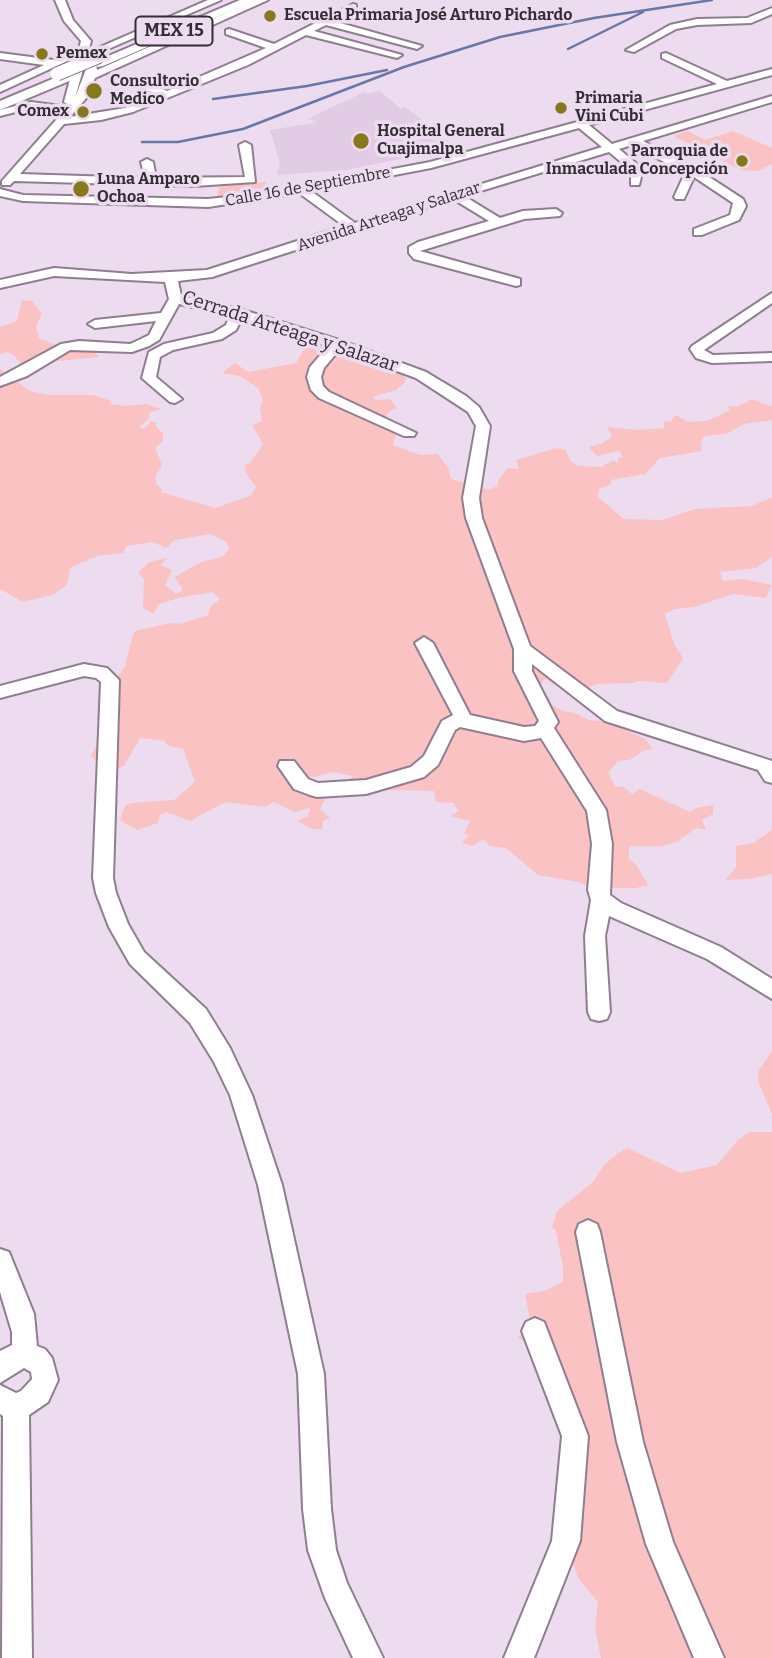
<!DOCTYPE html>
<meta charset="utf-8">
<style>
body{margin:0}
canvas{display:block;background:#eddbef}
</style>
<canvas width="772" height="1658"></canvas>
<script>
const c = document.querySelector('canvas').getContext('2d');
c.lineJoin = 'round';
function paint(path, color) {
  c.fillStyle = color;
  c.fill(path, 'evenodd');
}
function toPath(rows) {
  const path = new Path2D();
  for (const r of rows) {
    path.moveTo(r[0], r[1]);
    for (let i = 2; i < r.length; i += 2) path.lineTo(r[i], r[i + 1]);
  }
  return path;
}
function stroke(path, color, width, dash) {
  c.strokeStyle = color;
  c.lineWidth = width;
  c.lineCap = dash ? 'butt' : 'round';
  c.setLineDash(dash || []);
  c.stroke(path);
}
function drawText(font, color, halo, rows, align = 'center') {
  c.font = font + ' Bitter,serif';
  c.lineWidth = 7;
  c.setLineDash([]);
  c.textBaseline = 'middle';
  c.strokeStyle = halo;
  c.fillStyle = color;
  for (const [text, x, y, turn = 0] of rows) {
    c.save();
    c.translate(x, y);
    c.rotate((+turn || 0) * Math.PI / 180);
    c.textAlign = isNaN(turn) ? turn : align;
    if (halo) c.strokeText(text, 0, 0);
    c.fillText(text, 0, 0);
    c.restore();
  }
}
paint(toPath([
 [379,91,400,108,405,107,463,152,441,158,434,152,346,170,277,175,280,163,270,130,314,123,317,121,307,119,364,92,367,94]
]), '#e2cbe4');
paint(toPath([
 [688,131,705,140,733,131,772,148,772,164,758,171,741,170,673,136],
 [265,182,272,192,218,199,219,187],
 [22,300,32,301,42,314,36,325,39,338,61,347,111,348,95,353,99,357,37,363,22,364,13,355,7,352,0,354,0,327,17,321],
 [305,335,392,367,406,378,405,382,396,390,372,397,376,400,390,399,397,408,388,412,386,418,397,431,393,445,420,455,438,454,448,468,451,479,489,490,497,486,499,479,508,468,519,469,516,460,556,448,566,450,570,460,577,466,601,467,612,461,618,462,618,458,623,457,619,451,597,456,589,447,603,443,612,436,607,427,638,430,664,428,665,421,671,422,675,415,689,422,707,421,730,410,728,406,737,407,752,399,772,407,772,420,744,424,726,434,705,436,701,441,702,451,660,458,645,474,611,480,611,484,599,489,598,497,624,519,662,520,695,509,752,506,772,497,772,557,756,568,720,572,723,581,742,579,772,585,766,598,733,594,694,607,675,609,665,614,674,644,683,658,667,683,638,681,633,683,597,684,584,690,580,699,545,679,538,687,542,700,563,711,575,713,589,720,609,722,645,739,653,749,645,750,629,760,618,761,608,773,615,786,624,787,632,794,640,789,690,812,696,808,713,805,713,814,702,820,706,830,696,828,677,842,662,846,629,846,629,859,636,864,648,885,636,888,592,888,578,882,538,875,506,848,490,846,483,839,472,846,462,843,469,835,464,834,470,821,451,816,459,811,453,803,436,802,434,791,387,790,377,778,341,786,353,776,331,772,315,777,297,777,328,793,320,809,330,818,323,821,322,829,312,829,297,821,308,816,310,808,295,812,274,802,265,807,225,802,190,821,166,812,160,815,158,823,137,830,120,820,125,806,131,803,174,800,195,782,183,749,167,745,165,741,140,738,124,766,109,772,91,756,96,746,98,725,118,676,125,667,132,637,135,631,170,623,180,624,208,615,211,606,220,599,212,592,178,598,159,604,153,614,143,608,144,579,138,573,149,562,168,558,160,565,172,570,165,585,176,594,183,590,175,577,201,562,222,557,229,549,227,542,210,534,175,540,166,548,153,542,126,546,123,553,97,556,70,568,67,585,52,595,23,602,0,589,0,369,30,391,48,395,93,395,111,401,110,404,126,406,146,404,161,409,150,412,148,420,139,427,144,429,151,421,156,423,156,427,163,433,163,441,155,448,162,465,155,478,157,485,162,489,161,492,215,508,250,496,256,487,246,473,245,465,250,463,263,444,252,425,262,421,260,408,263,401,258,388,240,376,222,373,235,363,248,372,296,363,304,349,299,345],
 [772,830,772,874,749,879,726,880,736,867,736,846,753,843],
 [772,1051,772,1114,758,1081,759,1070],
 [750,1132,772,1132,772,1658,601,1658,595,1628,598,1602,578,1578,571,1557,562,1414,534,1366,543,1352,518,1337,534,1325,530,1320,525,1294,544,1291,563,1282,563,1267,556,1231,552,1227,557,1211,593,1182,604,1165,616,1155,627,1148,681,1173,717,1165,738,1140]
]), '#fbc2c3');
stroke(toPath([
 [568,49,643,12],
 [213,99,307,86,387,70],
 [142,142,178,142,243,129,404,67,500,37,594,18,712,0]
]), '#6876a8', 2.5);
const minor = toPath([
 [55,0,65,0,73,20,91,41,75,98,88,64,96,64,97,70,255,0,268,0,95,78,88,96,70,117,125,108,158,95,137,85,137,81,145,81,167,91,266,48,226,34,226,30,229,29,274,44,353,4,356,5,356,9,333,21,422,46,417,49,326,25,314,31,402,55,397,58,306,35,248,65,133,112,101,120,64,124,20,174,145,178,141,162,147,159,153,162,156,178,245,177,239,145,245,142,251,145,255,182,194,186,14,181,10,185,2,185,2,181,63,112,31,108,0,116,0,110,31,102,68,107,69,105,64,102,76,57,0,92,0,85,44,65,0,59,0,53,54,60,79,49,81,41,64,21,55,0],
 [208,0,221,0,99,53,91,51,208,0],
 [772,8,772,14,751,23,697,25,676,29,634,52,626,50,670,25,697,19,747,18,772,8],
 [666,53,727,81,772,69,772,75,589,125,612,144,772,96,772,102,643,141,703,173,743,199,746,206,739,220,702,235,694,235,694,229,730,215,733,203,694,177,684,199,676,199,674,197,685,173,632,145,619,149,643,169,639,185,631,185,631,170,609,152,464,196,500,218,523,211,556,209,562,213,560,216,524,219,420,251,520,279,520,285,516,286,414,259,409,253,409,247,418,242,489,221,453,199,212,277,178,281,181,296,243,310,342,341,426,372,466,396,479,407,490,426,479,498,482,518,530,646,617,711,772,761,772,783,765,781,758,770,605,721,532,664,532,671,558,722,554,728,606,810,612,844,610,895,621,903,721,947,772,979,772,999,707,959,609,916,605,936,610,1012,607,1019,599,1021,591,1019,588,1012,585,936,591,900,588,890,592,844,587,811,541,738,524,741,460,727,455,730,438,765,424,777,366,794,317,797,310,795,294,789,278,766,280,761,294,761,308,779,318,783,366,780,411,767,424,756,442,721,453,715,415,643,424,637,433,643,470,715,524,727,535,726,539,721,514,671,514,649,466,518,463,498,476,426,468,412,416,378,339,350,324,368,321,377,323,386,329,392,416,433,414,436,404,436,319,398,311,390,307,377,310,367,328,346,242,318,236,330,222,339,173,350,160,357,156,377,182,399,175,403,170,402,142,378,149,352,164,344,213,333,226,325,230,315,179,304,159,340,149,346,132,352,70,350,27,376,0,386,0,377,61,344,79,341,130,344,139,340,149,335,156,321,95,328,88,324,95,320,161,313,169,299,165,282,54,276,0,288,0,280,54,268,132,274,207,270,344,226,299,193,208,207,23,201,0,196,0,189,23,195,208,199,266,193,430,162,717,84,662,58,662,54,666,53],
 [579,128,602,147,355,223,311,191,431,168,579,128],
 [772,293,772,303,704,350,713,355,772,353,772,361,712,363,696,358,690,349,692,346,772,293],
 [84,664,107,668,119,680,113,878,116,893,128,924,144,952,206,1009,230,1048,252,1095,282,1185,324,1374,331,1509,336,1550,347,1583,383,1658,353,1658,325,1598,308,1550,303,1509,298,1374,258,1185,230,1095,214,1062,190,1023,130,964,109,927,96,893,93,878,101,682,96,678,84,676,0,698,0,686,84,664],
 [588,1220,597,1224,600,1232,643,1442,673,1542,724,1658,694,1658,646,1544,617,1442,576,1232,579,1224,588,1220],
 [0,1249,9,1252,34,1314,37,1346,45,1349,52,1358,58,1380,48,1402,29,1415,32,1658,2,1658,3,1416,0,1414,0,1385,16,1393,21,1391,32,1379,31,1372,24,1368,0,1383,0,1351,12,1345,12,1332,0,1292,0,1249],
 [535,1318,544,1322,588,1436,580,1541,534,1658,504,1658,552,1541,562,1436,522,1331,526,1322,535,1318]
]);
const major = toPath([
 [240,0,256,0,103,66,98,67,92,63,240,0],
 [69,72,74,73,74,79,0,110,0,101,69,72]
]);
stroke(minor, '#8e7e90', 4);
stroke(major, '#8e7e90', 4);
paint(minor, '#fff');
paint(major, '#fff');
const majorBridge = toPath([
 [57,74,100,56]
]);
stroke(majorBridge, '#8e7e90', 15, []);
stroke(majorBridge, '#fff', 13);
for (const [x, y, r, color] of [
 [270,16,7,"#88781c"],
 [42,54,7,"#88781c"],
 [94,91,9,"#88781c"],
 [561,108,7,"#88781c"],
 [83,112,7,"#88781c"],
 [361,141,9,"#88781c"],
 [742,161,7,"#88781c"],
 [81,189,9,"#88781c"]
]) {
  const dot = new Path2D();
  dot.arc(x, y, r, 0, 2 * Math.PI);
  c.fillStyle = color;
  c.fill(dot);
  stroke(dot, '#eddbef', 2.5);
}
drawText('bold 16px', '#332d34', '#eddbef', [
 ["Escuela Primaria José Arturo Pichardo",284,16],
 ["Pemex",56,54],
 ["Consultorio",110,82],
 ["Medico",110,100],
 ["Primaria",575,99],
 ["Vini Cubi",575,117],
 ["Comex",69,112,"right"],
 ["Hospital General",377,132],
 ["Cuajimalpa",377,150],
 ["Parroquia de",728,152,"right"],
 ["Inmaculada Concepción",728,170,"right"],
 ["Luna Amparo",97,180],
 ["Ochoa",97,198]
], 'left');
drawText('16px', '#332d34', '#eddbef', [
 ["Calle 16 de Septiembre",308,187,-10],
 ["Avenida Arteaga y Salazar",389,217,-18]
]);
for (const [x, y, w] of [
 [174,31,77]
]) {
  const box = new Path2D();
  box.roundRect(x - w / 2, y - 14.5, w, 29, 5);
  c.fillStyle = '#eddbef';
  c.fill(box);
  stroke(box, '#332d34', 2);
}
drawText('bold 18px', '#332d34', null, [
 ["MEX 15",174,31]
]);
drawText('19px', '#332d34', '#eddbef', [
 ["Cerrada Arteaga y Salazar",290,332,18]
]);
</script>
